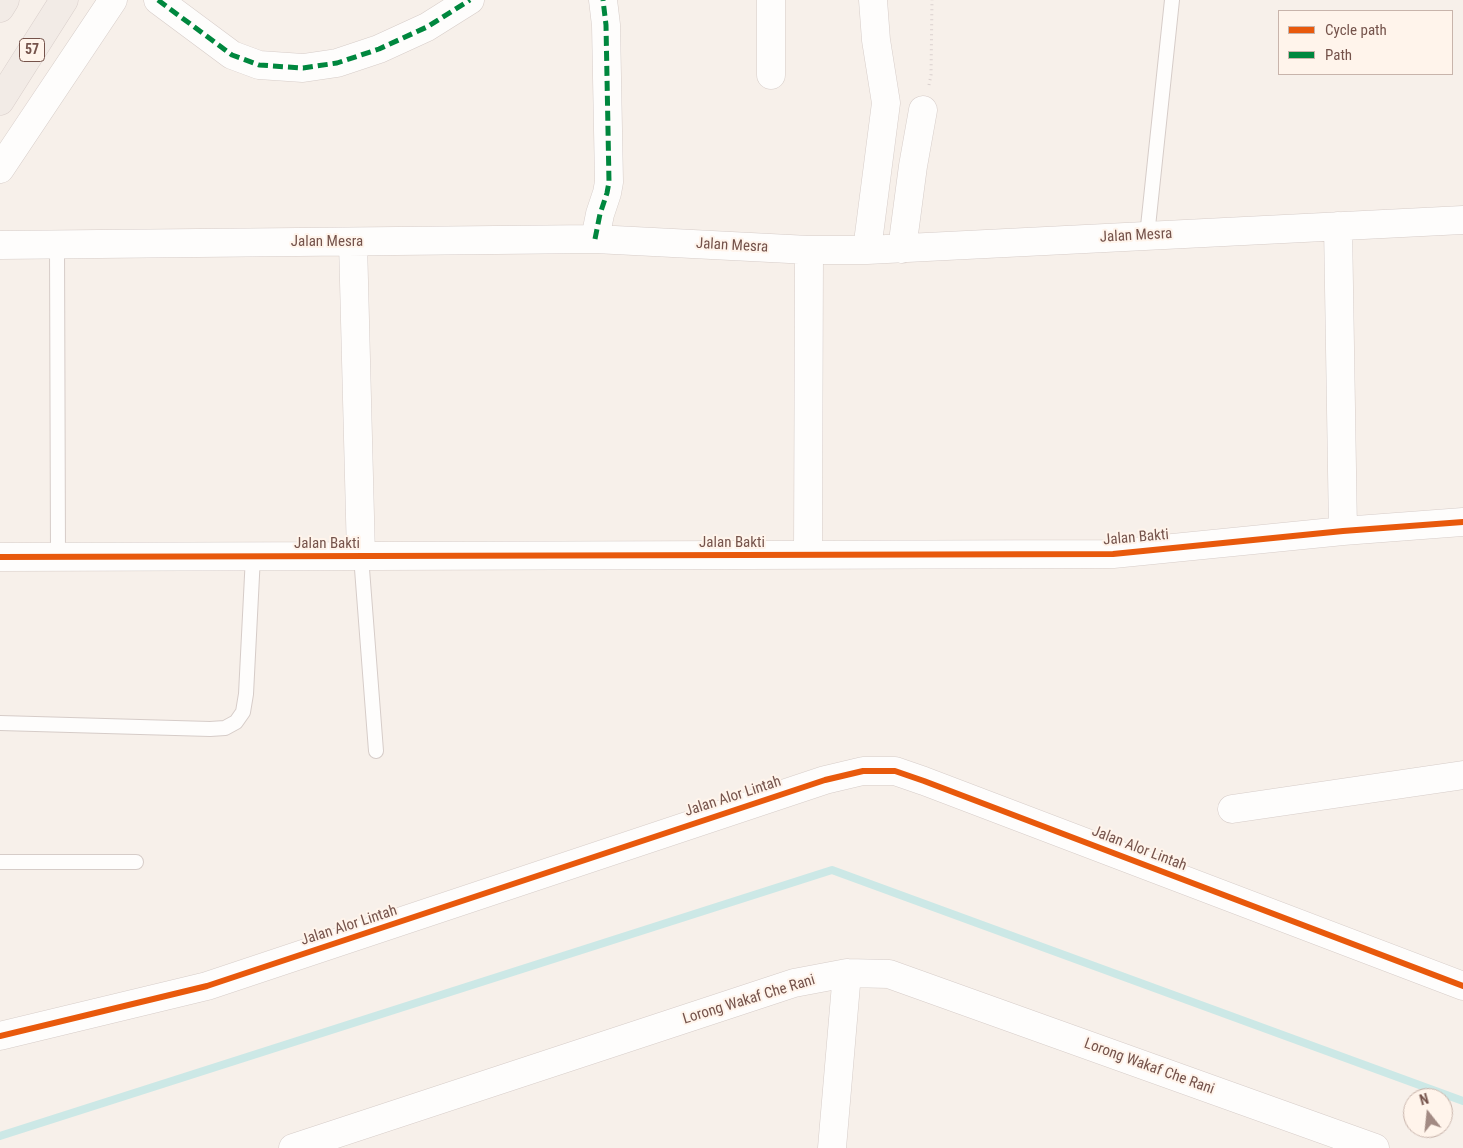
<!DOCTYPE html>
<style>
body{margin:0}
#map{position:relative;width:1463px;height:1148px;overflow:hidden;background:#f7f0ea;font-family:"Roboto Condensed",sans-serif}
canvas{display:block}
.legend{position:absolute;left:1278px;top:10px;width:175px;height:65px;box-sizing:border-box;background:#fff4eb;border:1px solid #c8b4ab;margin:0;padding:6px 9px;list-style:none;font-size:15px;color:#75534b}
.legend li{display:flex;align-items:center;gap:10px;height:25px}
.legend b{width:25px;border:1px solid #c8b4ab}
.north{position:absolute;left:1403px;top:1088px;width:50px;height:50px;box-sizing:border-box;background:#fff4eb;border:1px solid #c8b4ab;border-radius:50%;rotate:344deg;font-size:14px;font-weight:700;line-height:20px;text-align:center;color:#75534b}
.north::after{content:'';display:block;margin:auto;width:18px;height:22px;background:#a28a83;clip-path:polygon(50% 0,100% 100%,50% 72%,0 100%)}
</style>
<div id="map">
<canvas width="1463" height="1148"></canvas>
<ul class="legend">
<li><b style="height:6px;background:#e8590c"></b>Cycle path</li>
<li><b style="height:6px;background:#00873e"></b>Path</li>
</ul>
<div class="north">N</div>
</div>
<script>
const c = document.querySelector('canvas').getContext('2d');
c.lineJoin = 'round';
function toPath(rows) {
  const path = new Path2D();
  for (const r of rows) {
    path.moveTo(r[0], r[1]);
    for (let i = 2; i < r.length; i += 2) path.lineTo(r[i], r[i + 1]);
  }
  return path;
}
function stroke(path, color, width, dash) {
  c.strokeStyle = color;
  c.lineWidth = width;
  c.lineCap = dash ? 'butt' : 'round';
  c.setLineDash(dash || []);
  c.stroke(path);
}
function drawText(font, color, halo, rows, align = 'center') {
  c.font = font + ' "Roboto Condensed",sans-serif';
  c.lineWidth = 4;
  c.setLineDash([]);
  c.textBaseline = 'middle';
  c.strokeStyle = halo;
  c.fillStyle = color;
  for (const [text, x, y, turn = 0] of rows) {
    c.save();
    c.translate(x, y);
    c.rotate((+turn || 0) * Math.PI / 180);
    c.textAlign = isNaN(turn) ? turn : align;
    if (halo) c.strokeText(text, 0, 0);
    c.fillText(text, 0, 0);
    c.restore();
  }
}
stroke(toPath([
 [0,1136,832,870,1463,1101]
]), '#cce8e6', 8);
const service = toPath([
 [1147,236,1172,0],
 [57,244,58,557],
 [361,556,376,751],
 [0,723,210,729,225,728,236,722,243,712,246,694,253,556],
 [0,862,136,862]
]);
const minor = toPath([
 [158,0,232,55,259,65,303,68,337,63,379,49,427,27,470,0],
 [771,75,771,0],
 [0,169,113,0],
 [1338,226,1343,531],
 [595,239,600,214,607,193,609,182,606,25,603,0],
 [353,242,361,556],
 [0,245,595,239,809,250,867,250,1463,220],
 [902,249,913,166,923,110],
 [867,250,886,103,876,40,873,0],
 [808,555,809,250],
 [0,557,1113,554,1343,531,1463,522],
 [1232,809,1463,775],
 [0,1036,207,986,825,780,863,771,895,771,924,781,1463,986],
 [293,1148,794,983,847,973,889,974,1375,1148],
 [832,1148,847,973]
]);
const primary = toPath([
 [0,8,5,0],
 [0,101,64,0]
]);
stroke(service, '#d6ccc8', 16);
stroke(minor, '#d6ccc8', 29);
stroke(primary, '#d8cdca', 29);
stroke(toPath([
 [929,85,931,75,932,0]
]), '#dad0ce', 3, [1, 4]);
stroke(service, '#fefdfc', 14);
stroke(minor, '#fefdfc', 28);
stroke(primary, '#f2ebe6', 28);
stroke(toPath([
 [158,0,232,55,259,65,303,68,337,63,379,49,427,27,470,0],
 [595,239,600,214,607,193,609,182,606,25,603,0]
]), '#00873e', 5, [10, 5]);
stroke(toPath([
 [0,557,1113,554,1343,531,1463,522],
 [0,1036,207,986,825,780,863,771,895,771,924,781,1463,986]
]), '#e8590c', 6);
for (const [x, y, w] of [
 [32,50,25]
]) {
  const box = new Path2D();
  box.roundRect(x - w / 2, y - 11.5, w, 23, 4);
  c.fillStyle = '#fff4eb';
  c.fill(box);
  stroke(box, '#75534b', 1);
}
drawText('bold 14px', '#75534b', null, [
 ["57",32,50]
]);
drawText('15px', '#75534b', '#fff4eb', [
 ["Jalan Mesra",1136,236,-3],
 ["Jalan Mesra",327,242],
 ["Jalan Mesra",732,246,3],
 ["Jalan Bakti",1136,538,-5],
 ["Jalan Bakti",732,543],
 ["Jalan Bakti",327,544],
 ["Jalan Alor Lintah",733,797,-18],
 ["Jalan Alor Lintah",1139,849,21],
 ["Jalan Alor Lintah",349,926,-18],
 ["Lorong Wakaf Che Rani",749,1000,-17],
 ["Lorong Wakaf Che Rani",1149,1067,20]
]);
</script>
